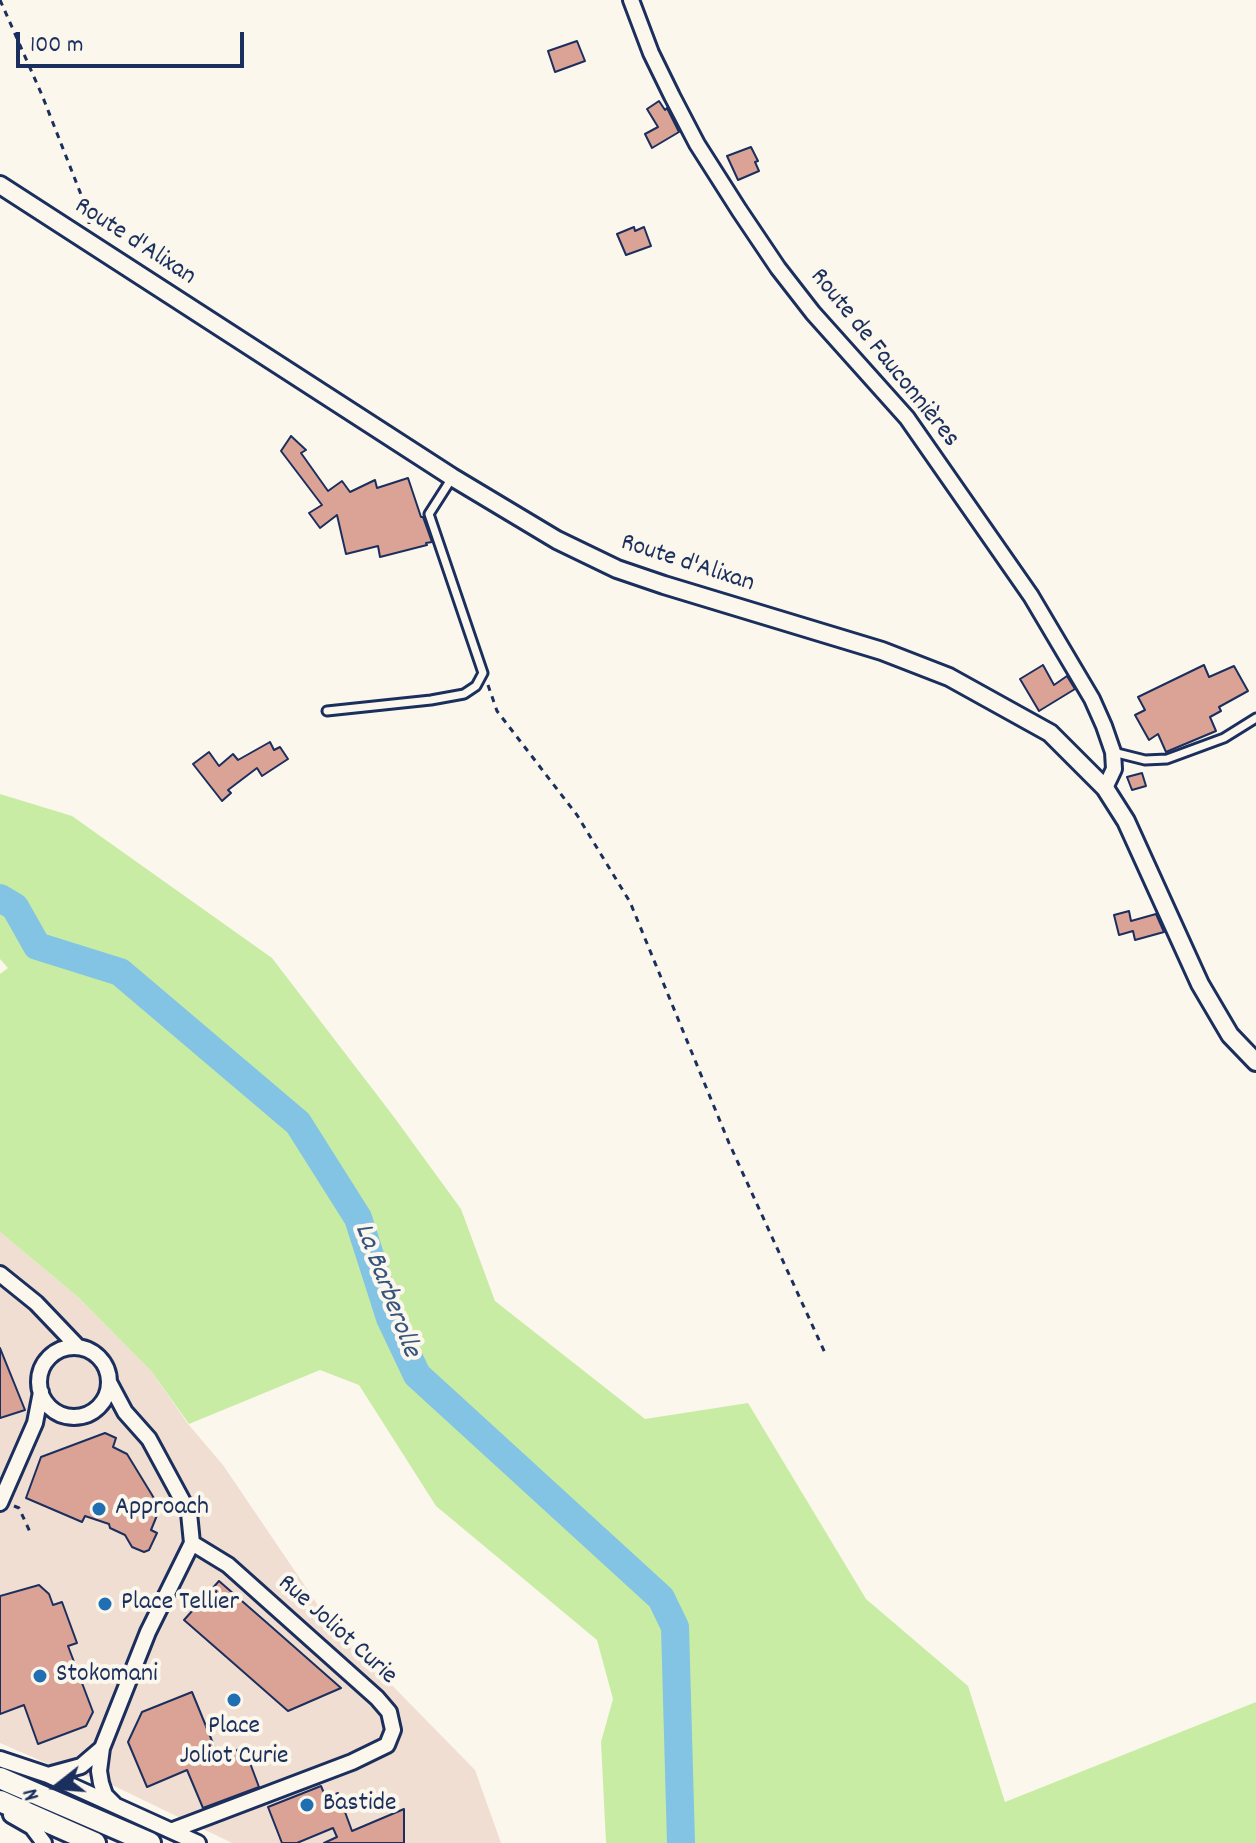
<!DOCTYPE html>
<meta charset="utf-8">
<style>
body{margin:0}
#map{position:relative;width:1256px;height:1843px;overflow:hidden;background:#fbf7ec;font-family:Dekko,sans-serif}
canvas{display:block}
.north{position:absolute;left:16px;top:1747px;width:80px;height:80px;-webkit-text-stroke:6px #fbf7ec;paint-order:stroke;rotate:253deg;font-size:22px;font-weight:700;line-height:32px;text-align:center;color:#1b2f5e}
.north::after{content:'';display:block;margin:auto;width:28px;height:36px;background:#1b2f5e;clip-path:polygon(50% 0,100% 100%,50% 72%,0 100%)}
.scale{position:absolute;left:16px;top:32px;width:228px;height:36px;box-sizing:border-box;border:4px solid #1b2f5e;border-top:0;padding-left:10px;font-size:24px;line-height:28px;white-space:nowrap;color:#1b2f5e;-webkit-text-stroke:6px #fbf7ec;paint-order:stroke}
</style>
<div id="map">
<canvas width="1256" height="1843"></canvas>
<div class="north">N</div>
<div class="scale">100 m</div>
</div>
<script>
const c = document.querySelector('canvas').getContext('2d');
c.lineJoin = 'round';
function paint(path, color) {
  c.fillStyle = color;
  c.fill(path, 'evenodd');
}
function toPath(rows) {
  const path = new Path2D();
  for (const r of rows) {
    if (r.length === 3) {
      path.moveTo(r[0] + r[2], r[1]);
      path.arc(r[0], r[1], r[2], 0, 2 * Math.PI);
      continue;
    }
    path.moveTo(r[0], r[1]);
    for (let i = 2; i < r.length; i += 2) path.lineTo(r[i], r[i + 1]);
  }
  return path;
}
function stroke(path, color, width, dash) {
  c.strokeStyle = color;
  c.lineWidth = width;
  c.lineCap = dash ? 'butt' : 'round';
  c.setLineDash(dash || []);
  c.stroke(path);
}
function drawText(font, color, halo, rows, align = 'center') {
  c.font = font + ' Dekko,sans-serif';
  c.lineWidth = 8;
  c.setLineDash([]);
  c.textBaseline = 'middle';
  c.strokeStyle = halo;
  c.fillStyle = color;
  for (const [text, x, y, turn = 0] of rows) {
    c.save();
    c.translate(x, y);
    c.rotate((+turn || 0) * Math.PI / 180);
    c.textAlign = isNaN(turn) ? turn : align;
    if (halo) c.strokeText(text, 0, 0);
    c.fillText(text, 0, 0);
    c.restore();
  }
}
paint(toPath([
 [0,1232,79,1298,152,1372,188,1424,223,1465,328,1620,475,1770,501,1843,232,1843,106,1782,46,1763,0,1743]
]), '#f1ded2');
paint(toPath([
 [0,794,72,816,272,958,394,1117,461,1209,495,1301,645,1419,748,1403,866,1599,968,1686,1005,1802,1256,1702,1256,1843,606,1843,601,1742,613,1699,597,1640,436,1506,359,1385,320,1370,189,1424,152,1372,79,1298,0,1232,0,974,8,968,0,959]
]), '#c9eca5');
stroke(toPath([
 [0,898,15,907,37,946,120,972,298,1123,358,1218,390,1318,417,1375,661,1598,675,1627,681,1843]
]), '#83c3e4', 28);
const building = toPath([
 [577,41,585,61,555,72,548,51,577,41],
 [659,101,665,110,667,108,679,132,652,148,645,134,658,127,647,109,659,101],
 [751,147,758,161,755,162,759,171,738,180,727,156,751,147],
 [634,227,635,231,644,227,651,246,626,255,617,234,634,227],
 [291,436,306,450,301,453,328,491,342,481,350,492,375,480,377,488,408,478,421,517,423,517,432,542,426,543,427,545,380,557,378,546,346,554,337,515,320,528,309,513,322,505,281,451,291,436],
 [1043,665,1054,685,1067,676,1075,689,1039,711,1020,679,1043,665],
 [1204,665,1209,677,1234,666,1248,691,1219,707,1221,711,1210,717,1216,731,1166,752,1158,734,1149,740,1135,715,1145,710,1138,697,1204,665],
 [270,742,274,750,280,747,288,759,262,776,257,768,228,790,231,793,222,801,193,764,209,752,219,766,233,754,238,760,270,742],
 [1142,773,1146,786,1132,790,1127,777,1142,773],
 [1129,911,1131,921,1156,914,1164,932,1135,940,1133,931,1119,935,1114,915,1129,911],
 [0,1348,25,1410,0,1418,0,1348],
 [105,1433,116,1438,113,1447,127,1454,160,1508,151,1530,157,1533,149,1550,144,1552,132,1547,125,1535,110,1528,109,1524,85,1516,82,1522,26,1498,41,1457,105,1433],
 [219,1581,266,1622,341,1688,288,1711,231,1661,184,1620,219,1581],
 [39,1585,49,1594,53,1605,62,1602,77,1643,68,1646,93,1712,86,1726,38,1744,24,1705,0,1714,0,1596,39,1585],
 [192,1692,219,1758,244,1747,259,1787,203,1808,187,1770,147,1787,128,1742,142,1712,192,1692],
 [321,1786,326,1798,338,1793,352,1831,404,1809,404,1843,324,1843,337,1837,333,1828,297,1843,282,1843,268,1807,321,1786]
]);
paint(building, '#dba396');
stroke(building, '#1b2f5e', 2);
const service = toPath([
 [327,711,431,700,464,694,476,686,483,673,429,514,452,478],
 [1113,752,1145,760,1167,759,1224,738,1256,718]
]);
const minor = toPath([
 [631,0,651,53,672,96,697,144,739,210,778,268,813,313,907,418,1031,596,1092,699,1104,726,1113,752,1114,769,1105,788],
 [0,1274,36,1303,78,1347],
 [74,1382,35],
 [109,1382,125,1412,149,1439,189,1513,192,1543,148,1632,102,1748,99,1771,101,1783,105,1795,114,1804],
 [0,1503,35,1423,41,1392],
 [0,1759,48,1775,198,1843],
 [48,1775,81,1766,102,1748],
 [11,1815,32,1827,44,1843],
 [173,1830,352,1762,387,1745,393,1730,389,1712,377,1698,228,1565,192,1543]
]);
const tertiary = toPath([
 [0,185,452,477,557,540,617,569,664,585,882,651,949,677,1050,733,1105,788,1126,821,1200,984,1230,1035,1256,1062]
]);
const primary = toPath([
 [0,1778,150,1843],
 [0,1801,95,1843]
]);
stroke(service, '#1b2f5e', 13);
stroke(minor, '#1b2f5e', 20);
stroke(tertiary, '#1b2f5e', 22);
stroke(primary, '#1b2f5e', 26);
stroke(toPath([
 [0,0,42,95,89,215,89,224],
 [488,685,497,711,577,815,630,902,729,1143,825,1353],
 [14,1506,19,1508,30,1532]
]), '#1b2f5e', 3, [6, 6]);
stroke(service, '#fbf7ec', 7);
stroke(minor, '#fbf7ec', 14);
stroke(tertiary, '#fbf7ec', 16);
stroke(primary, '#fbf7ec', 20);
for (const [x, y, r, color] of [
 [99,1509,8,"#1f6fb2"],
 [105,1604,8,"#1f6fb2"],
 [40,1676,8,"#1f6fb2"],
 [234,1700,8,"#1f6fb2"],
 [307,1805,8,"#1f6fb2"]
]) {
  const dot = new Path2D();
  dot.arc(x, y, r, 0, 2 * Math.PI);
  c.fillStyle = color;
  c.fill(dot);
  stroke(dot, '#fbf7ec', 3);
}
drawText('26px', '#1b2f5e', '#fbf7ec', [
 ["Route d'Alixan",134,243,33],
 ["Route de Fauconnières",883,359,51],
 ["Route d'Alixan",687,565,18],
 ["Rue Joliot Curie",336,1631,42]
]);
drawText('26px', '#1b2f5e', '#fbf7ec', [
 ["Approach",115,1509],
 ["Place Tellier",121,1604],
 ["Stokomani",56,1676],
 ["Place",234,1728,"center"],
 ["Joliot Curie",234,1758,"center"],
 ["Bastide",323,1805]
], 'left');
drawText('italic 28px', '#355480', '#fbf7ec', [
 ["La Barberolle",385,1291,69]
]);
</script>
